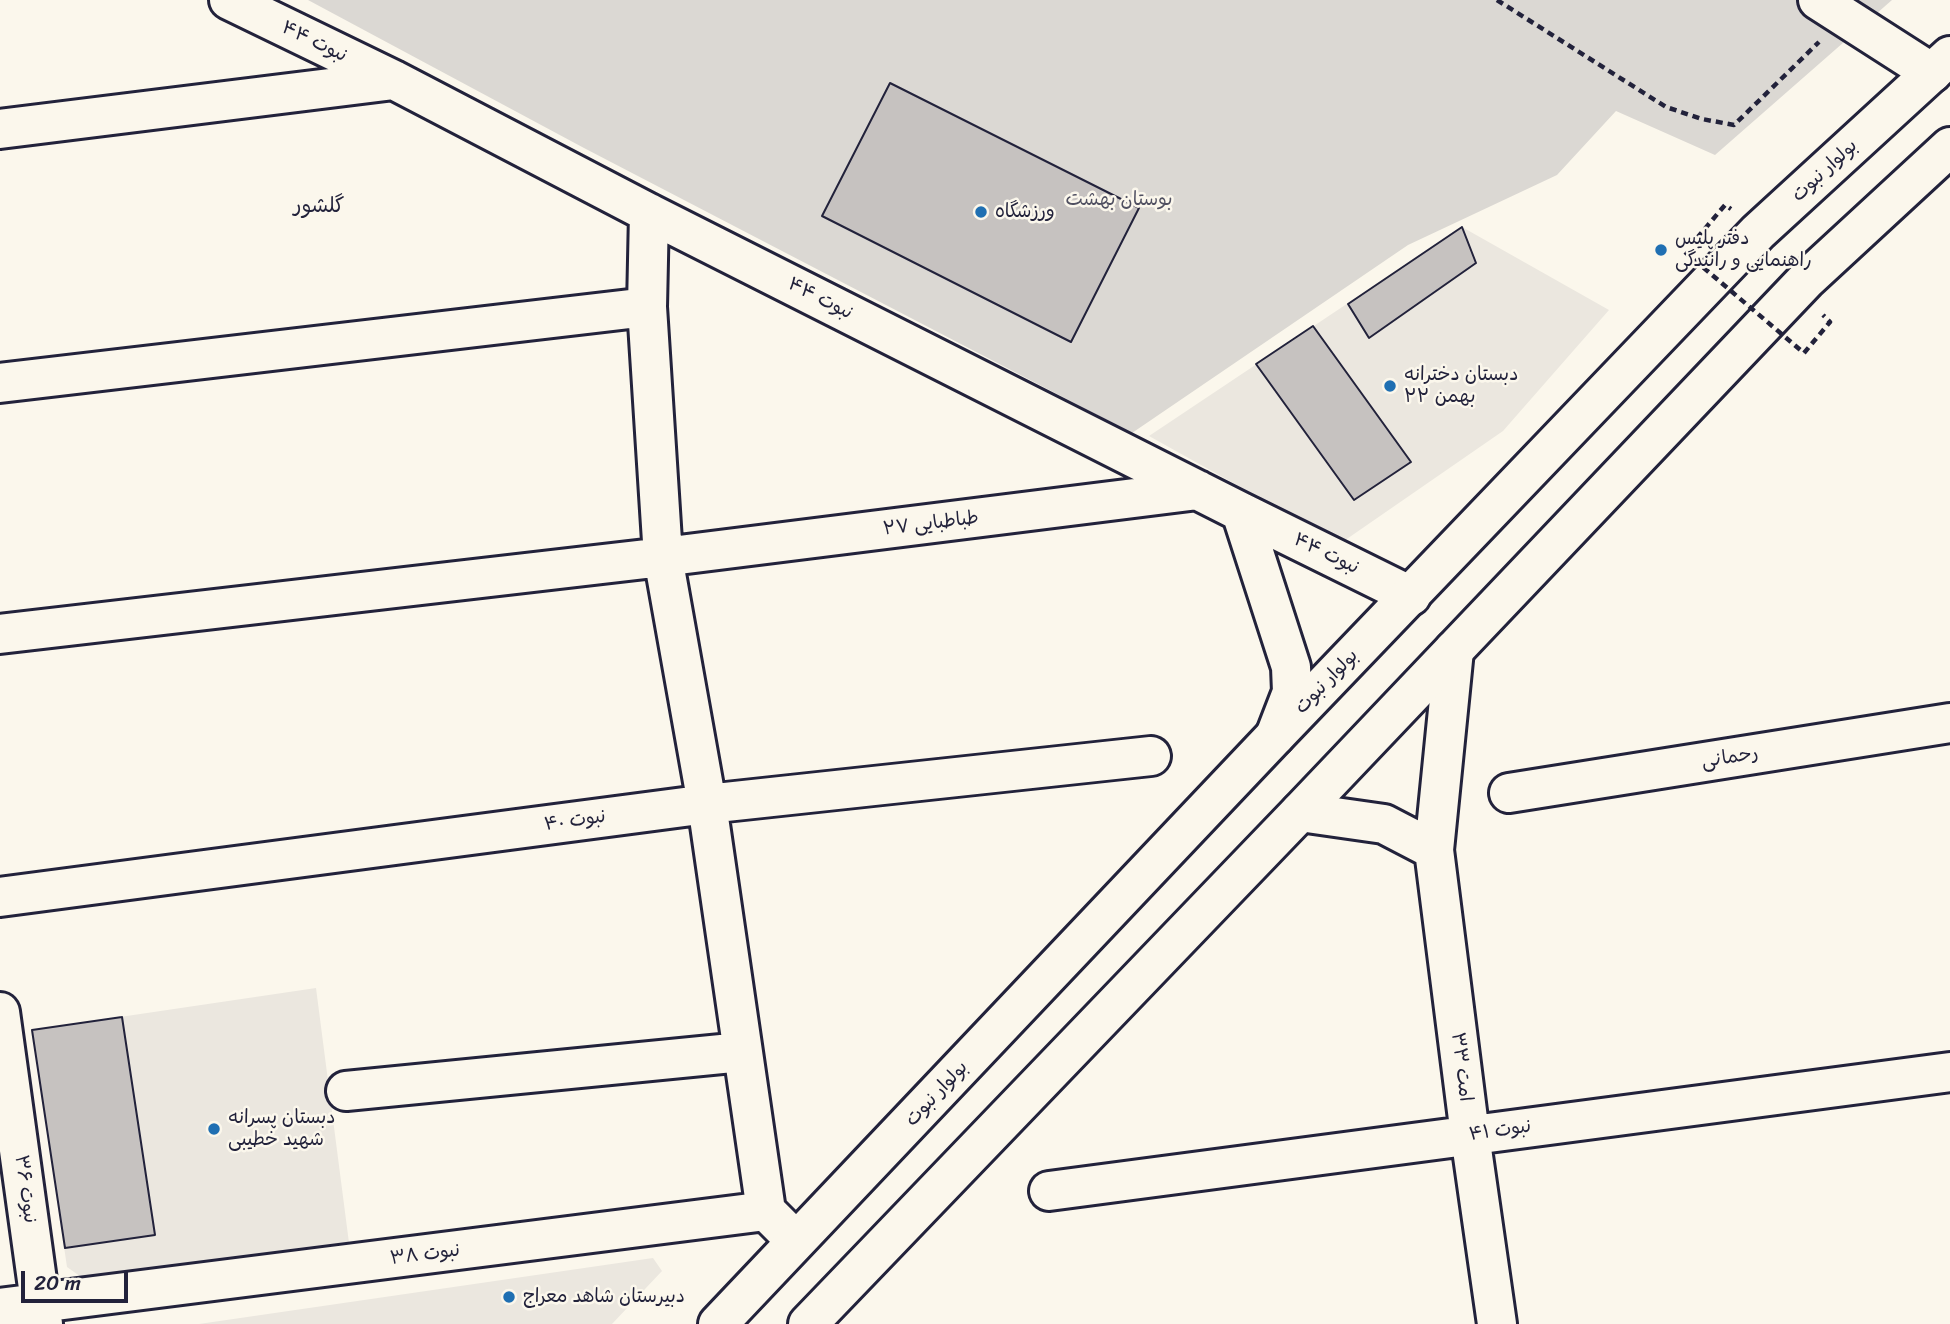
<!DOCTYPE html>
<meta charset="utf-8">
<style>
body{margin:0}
#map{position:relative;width:1950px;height:1324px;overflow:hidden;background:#fbf7ec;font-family:Sriracha,sans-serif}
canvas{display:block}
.scale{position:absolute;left:21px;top:1271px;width:107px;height:32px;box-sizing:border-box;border:4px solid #22223b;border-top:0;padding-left:9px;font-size:21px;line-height:24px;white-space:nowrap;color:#22223b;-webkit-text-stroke:5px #fbf7ec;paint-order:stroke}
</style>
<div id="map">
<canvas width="1950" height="1324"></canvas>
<div class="scale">20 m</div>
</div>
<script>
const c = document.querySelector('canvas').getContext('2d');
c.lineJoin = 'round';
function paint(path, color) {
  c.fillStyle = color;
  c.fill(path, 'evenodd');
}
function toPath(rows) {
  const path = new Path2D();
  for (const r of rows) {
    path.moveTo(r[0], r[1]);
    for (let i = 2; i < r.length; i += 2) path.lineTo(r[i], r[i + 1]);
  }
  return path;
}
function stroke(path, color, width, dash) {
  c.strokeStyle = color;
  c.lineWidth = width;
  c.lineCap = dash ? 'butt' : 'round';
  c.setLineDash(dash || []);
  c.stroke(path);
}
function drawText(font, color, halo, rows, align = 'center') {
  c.font = font + ' Sriracha,"Playpen Sans Arabic",sans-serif';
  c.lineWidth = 5;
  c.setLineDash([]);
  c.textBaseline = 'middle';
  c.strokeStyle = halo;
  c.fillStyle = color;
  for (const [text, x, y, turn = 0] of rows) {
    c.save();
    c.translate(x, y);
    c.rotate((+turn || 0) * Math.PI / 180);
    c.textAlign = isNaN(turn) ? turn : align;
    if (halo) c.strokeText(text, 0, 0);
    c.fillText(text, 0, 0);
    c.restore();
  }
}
paint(toPath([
 [1462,227,1609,310,1503,431,1341,543,1149,436],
 [316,988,349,1243,84,1279,67,1267,32,1030],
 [653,1258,662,1271,612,1324,199,1324]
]), '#ebe7df');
paint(toPath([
 [308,0,1892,0,1715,155,1616,111,1557,175,1408,245,1132,433,584,148]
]), '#dbd8d3');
const building = toPath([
 [890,83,1139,208,1071,342,822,216,890,83],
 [1462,227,1476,263,1369,338,1348,304,1462,227],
 [1313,326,1411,462,1354,500,1256,364,1313,326],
 [122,1017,155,1235,65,1248,32,1030,122,1017]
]);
paint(building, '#c6c2c0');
stroke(building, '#22223b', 2);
const minor = toPath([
 [229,0,394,80,649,213,1241,512,1411,596],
 [1818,0,1932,73],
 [0,129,394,80],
 [649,213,647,307,663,557,707,804,766,1211],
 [0,383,647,307],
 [1241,512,1291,667,1292,692,1275,736],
 [0,634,663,557,1198,490],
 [1454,650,1434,850,1470,1135,1497,1324],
 [1509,793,1950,723],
 [1300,812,1384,824,1434,850],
 [0,897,707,804,1151,756],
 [0,1012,43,1324],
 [346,1091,742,1052],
 [1049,1191,1950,1072],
 [0,1308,766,1211,783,1228]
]);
const major = toPath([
 [718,1324,1275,736,1758,232,1950,56],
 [808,1324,1300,812,1807,279,1950,147]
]);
stroke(minor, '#22223b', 44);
stroke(major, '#22223b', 44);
stroke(toPath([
 [1497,0,1666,107,1702,119,1734,125,1819,42],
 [1697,238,1725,205,1731,209],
 [1804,353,1830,322,1823,315]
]), '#22223b', 4.5, [7, 5]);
stroke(minor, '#fbf7ec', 38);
stroke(major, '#fbf7ec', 38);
stroke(toPath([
 [1685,252,1804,353]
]), '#22223b', 4.5, [7, 5]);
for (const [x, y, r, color] of [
 [981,212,7,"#1f6fb2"],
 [1661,250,7,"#1f6fb2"],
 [1390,386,7,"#1f6fb2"],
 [214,1129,7,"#1f6fb2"],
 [509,1297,7,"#1f6fb2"]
]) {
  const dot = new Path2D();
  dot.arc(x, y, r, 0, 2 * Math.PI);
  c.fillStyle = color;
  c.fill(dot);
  stroke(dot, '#fbf7ec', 2.5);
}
drawText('19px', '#22223b', '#fbf7ec', [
 ["نبوت ۴۴",314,42,26],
 ["بولوار نبوت",1825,171,-43],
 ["نبوت ۴۴",820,299,27],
 ["طباطبایی ۲۷",931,524,-7],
 ["نبوت ۴۴",1326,554,26],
 ["بولوار نبوت",1327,682,-46],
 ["رحمانی",1730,758,-9],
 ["نبوت ۴۰",575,821,-8],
 ["امت ۳۳",1461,1067,83],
 ["بولوار نبوت",937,1094,-47],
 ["نبوت ۴۱",1500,1131,-8],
 ["نبوت ۳۶",25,1189,82],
 ["نبوت ۳۸",425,1255,-7]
]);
drawText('19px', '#505061', '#fbf7ec', [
 ["بوستان بهشت",1119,200]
]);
drawText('19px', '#22223b', '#fbf7ec', [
 ["ورزشگاه",995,212],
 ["دفتر پلیس",1675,239],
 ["راهنمایی و رانندگی",1675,261],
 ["دبستان دخترانه",1404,375],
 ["۲۲ بهمن",1404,397],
 ["دبستان پسرانه",228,1118],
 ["شهید خطیبی",228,1140],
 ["دبیرستان شاهد معراج",523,1297]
], 'left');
drawText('21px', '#22223b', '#fbf7ec', [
 ["گلشور",319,207]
]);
</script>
